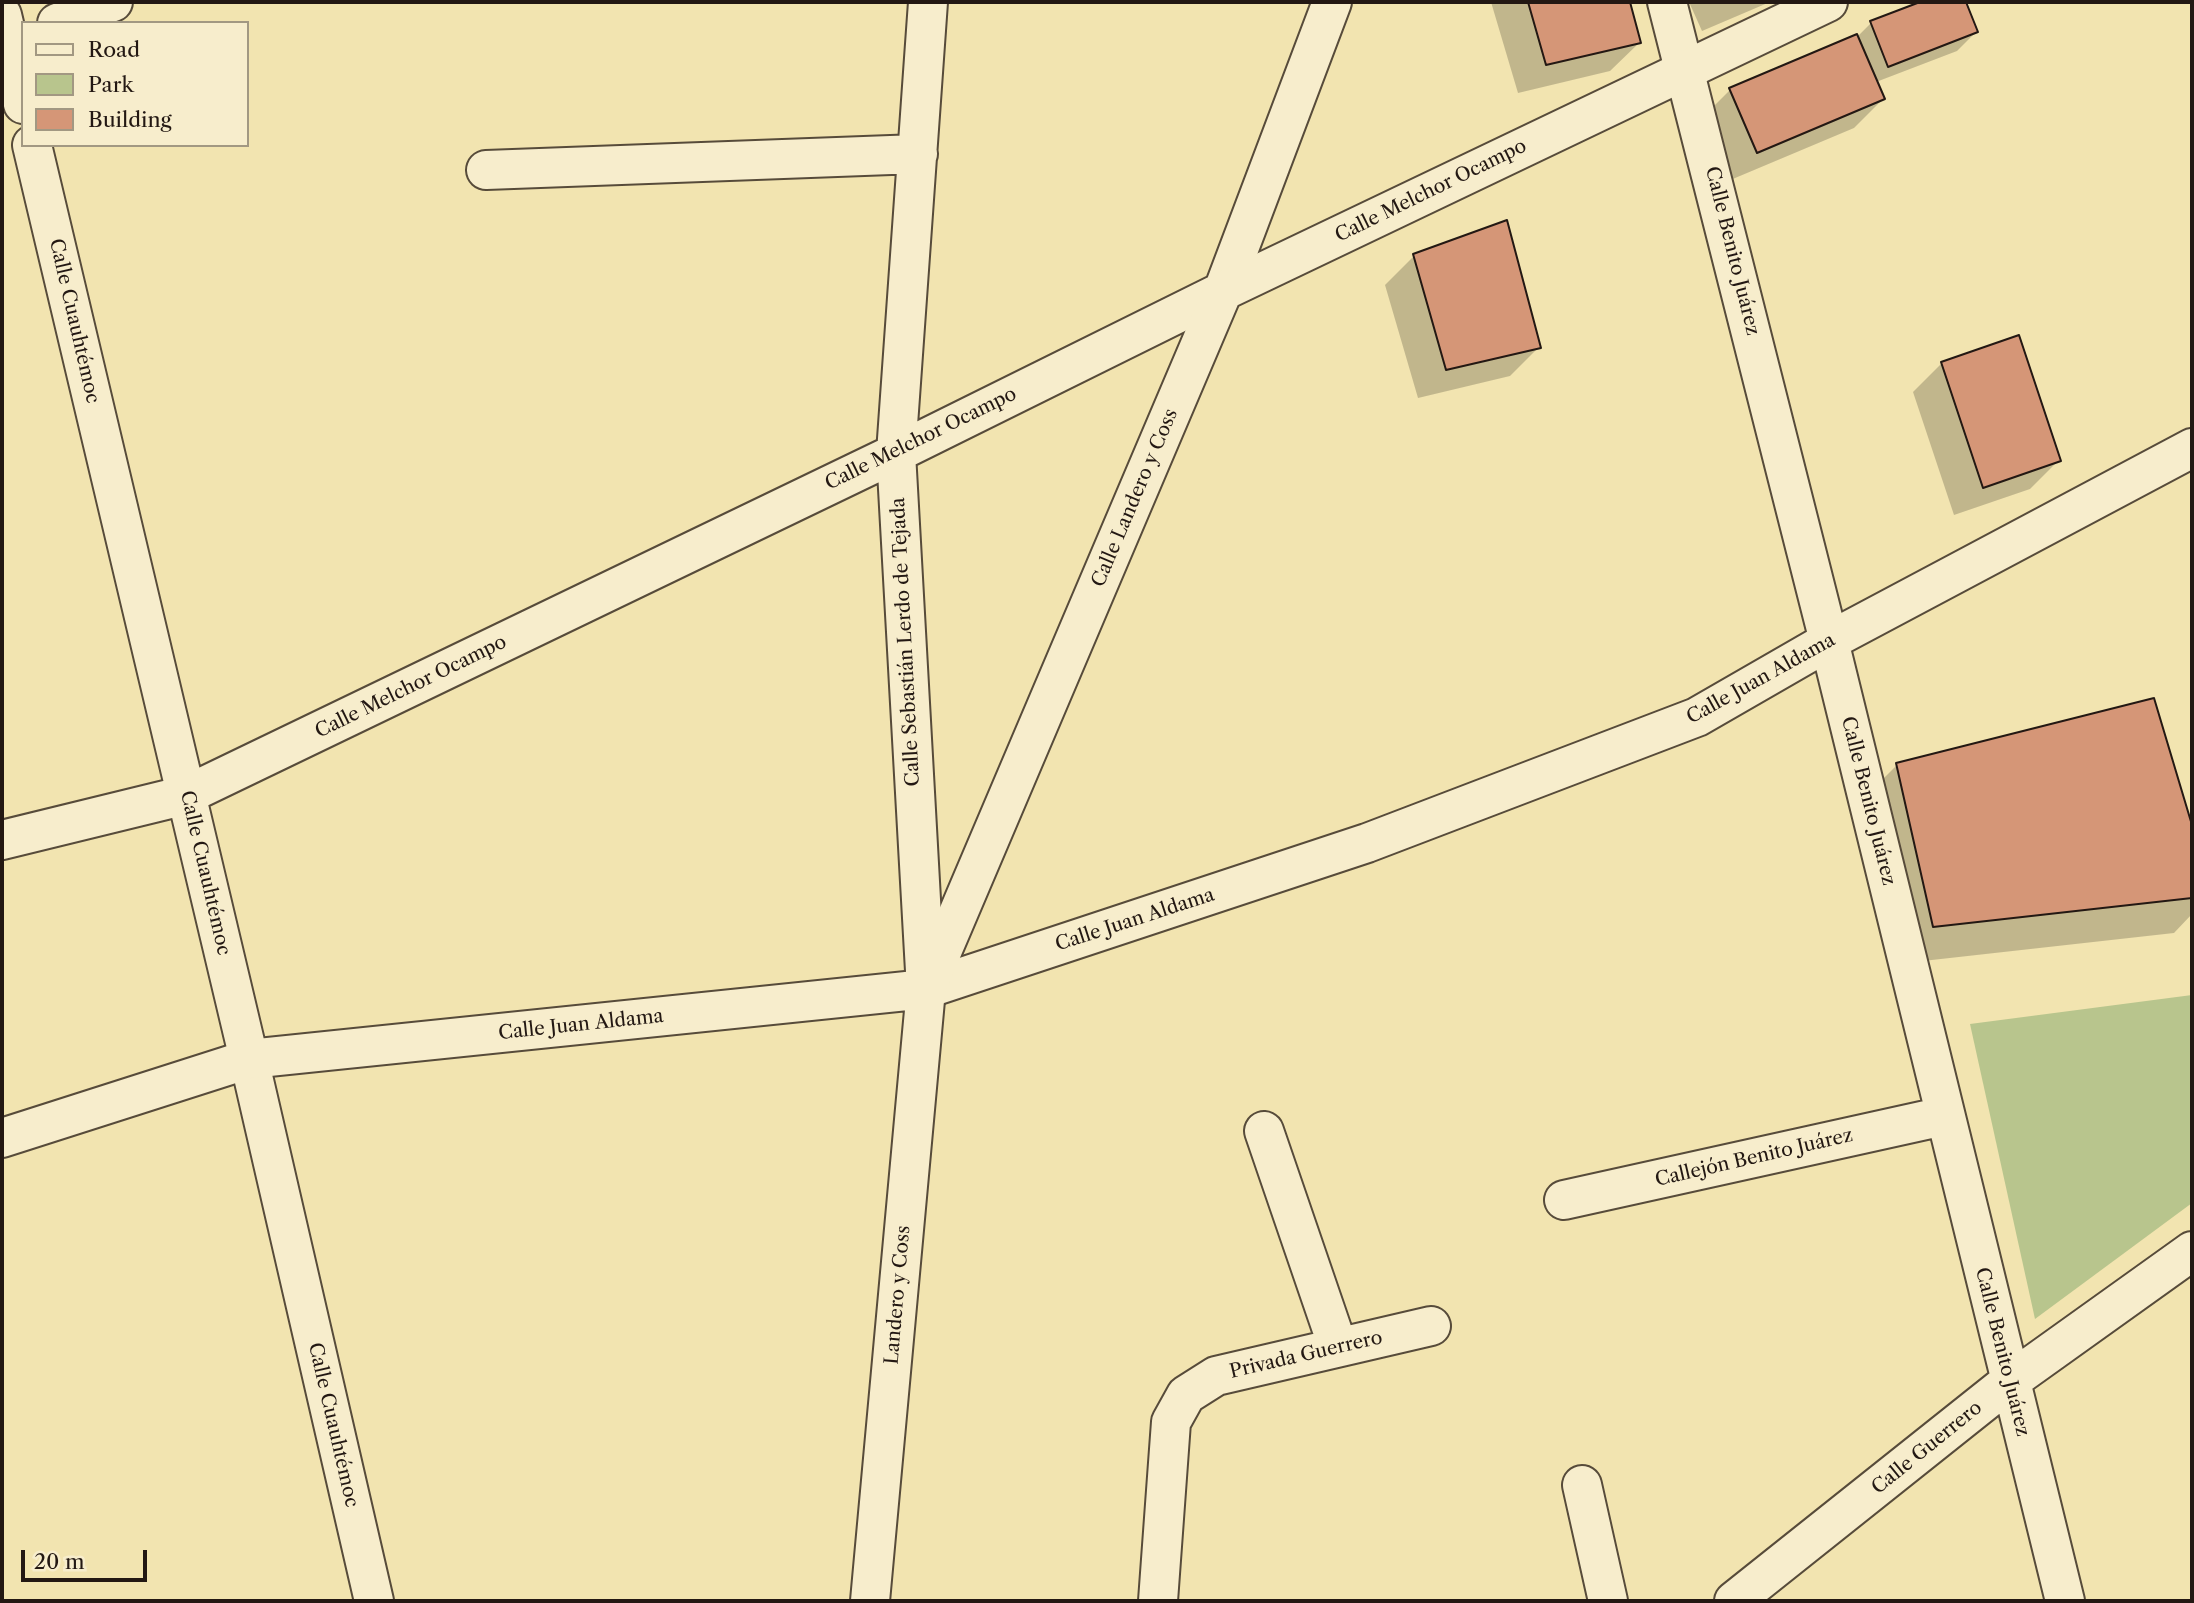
<!DOCTYPE html>
<meta charset="utf-8">
<style>
body{margin:0}
#map{position:relative;width:2194px;height:1603px;overflow:hidden;background:#f2e4b0;font-family:"Libre Caslon Text",serif}
canvas{display:block}
.frame{position:absolute;inset:0;border:4px solid #231813;pointer-events:none}
.legend{position:absolute;left:21px;top:21px;width:228px;height:126px;box-sizing:border-box;background:#f7edcc;border:2px solid #a29882;margin:0;padding:9px 12px;list-style:none;font-size:21px;color:#231813}
.legend li{display:flex;align-items:center;gap:14px;height:35px}
.legend b{width:35px;border:2px solid #a29882}
.scale{position:absolute;left:21px;top:1550px;width:126px;height:32px;box-sizing:border-box;border:4px solid #231813;border-top:0;padding-left:9px;font-size:21px;line-height:24px;white-space:nowrap;color:#231813;-webkit-text-stroke:5px #f7edcc;paint-order:stroke}
</style>
<div id="map">
<canvas width="2194" height="1603"></canvas>
<div class="frame"></div>
<ul class="legend">
<li><b style="height:9px;background:#f7edcc"></b>Road</li>
<li><b style="height:19px;background:#b8c58d"></b>Park</li>
<li><b style="height:19px;background:#d59677"></b>Building</li>
</ul>
<div class="scale">20 m</div>
</div>
<script>
const c = document.querySelector('canvas').getContext('2d');
c.lineJoin = 'round';
function paint(path, color) {
  c.fillStyle = color;
  c.fill(path, 'evenodd');
}
function toPath(rows) {
  const path = new Path2D();
  for (const r of rows) {
    path.moveTo(r[0], r[1]);
    for (let i = 2; i < r.length; i += 2) path.lineTo(r[i], r[i + 1]);
  }
  return path;
}
function stroke(path, color, width, dash) {
  c.strokeStyle = color;
  c.lineWidth = width;
  c.lineCap = dash ? 'butt' : 'round';
  c.setLineDash(dash || []);
  c.stroke(path);
}
function drawText(font, color, halo, rows, align = 'center') {
  c.font = font + ' "Libre Caslon Text",serif';
  c.lineWidth = 5;
  c.setLineDash([]);
  c.textBaseline = 'middle';
  c.strokeStyle = halo;
  c.fillStyle = color;
  for (const [text, x, y, turn = 0] of rows) {
    c.save();
    c.translate(x, y);
    c.rotate((+turn || 0) * Math.PI / 180);
    c.textAlign = isNaN(turn) ? turn : align;
    if (halo) c.strokeText(text, 0, 0);
    c.fillText(text, 0, 0);
    c.restore();
  }
}
paint(toPath([
 [2192,995,2192,1203,2035,1319,1970,1024]
]), '#b8c58d');
paint(toPath([
 [1491,2,1628,2,1639,43,1610,71,1518,93],
 [1689,2,1770,2,1702,31],
 [1924,2,1964,2,1976,32,1957,51,1876,82,1883,99,1854,128,1728,181,1701,119,1730,90,1856,38,1871,23],
 [1414,256,1539,347,1510,376,1418,398,1385,285],
 [1942,363,2059,460,2030,489,1954,515,1913,392],
 [2153,701,2192,831,2192,914,2174,933,1896,964,1859,803,1897,765]
]), '#0003');
const building = toPath([
 [1528,2,1630,2,1641,43,1546,65,1528,2],
 [1920,2,1966,2,1978,32,1888,67,1870,21,1920,2],
 [1857,34,1885,99,1757,153,1729,88,1857,34],
 [1507,220,1541,348,1446,370,1413,254,1507,220],
 [2019,335,2061,461,1983,488,1941,362,2019,335],
 [2154,698,2192,825,2192,898,1933,927,1896,763,2154,698]
]);
paint(building, '#d59677');
stroke(building, '#231813', 2);
const minor = toPath([
 [928,2,896,453,926,989,1367,843,1697,717,1829,641,2192,448],
 [1667,2,1829,641,2065,1601],
 [2,15,23,104],
 [57,23,113,2],
 [32,145,249,1059,374,1601],
 [486,170,918,154],
 [2,840,186,795,896,453,1223,291,1332,2],
 [1264,1131,1338,1347],
 [1564,1200,1944,1116],
 [1582,1485,1608,1601],
 [1158,1601,1171,1422,1186,1395,1216,1376,1431,1326],
 [1734,1601,2009,1382,2192,1251]
]);
const tertiary = toPath([
 [2,1138,249,1059,926,989],
 [870,1601,926,989,1223,291,1828,2]
]);
stroke(minor, '#574b3a', 42);
stroke(tertiary, '#574b3a', 42);
stroke(minor, '#f7edcc', 38);
stroke(tertiary, '#f7edcc', 38);
drawText('19px', '#231813', '#f7edcc', [
 ["Calle Melchor Ocampo",1431,191,-26],
 ["Calle Benito Juárez",1732,251,76],
 ["Calle Cuauhtémoc",74,321,77],
 ["Calle Melchor Ocampo",921,439,-26],
 ["Calle Landero y Coss",1135,498,-67],
 ["Calle Sebastián Lerdo de Tejada",906,642,-93],
 ["Calle Juan Aldama",1761,679,-29],
 ["Calle Melchor Ocampo",411,687,-26],
 ["Calle Benito Juárez",1868,801,76],
 ["Calle Cuauhtémoc",205,873,77],
 ["Calle Juan Aldama",1135,920,-18],
 ["Calle Juan Aldama",581,1025,-6],
 ["Callejón Benito Juárez",1754,1158,-13],
 ["Landero y Coss",898,1295,-85],
 ["Calle Benito Juárez",2002,1352,76],
 ["Privada Guerrero",1306,1355,-13],
 ["Calle Cuauhtémoc",333,1425,77],
 ["Calle Guerrero",1927,1448,-39]
]);
</script>
